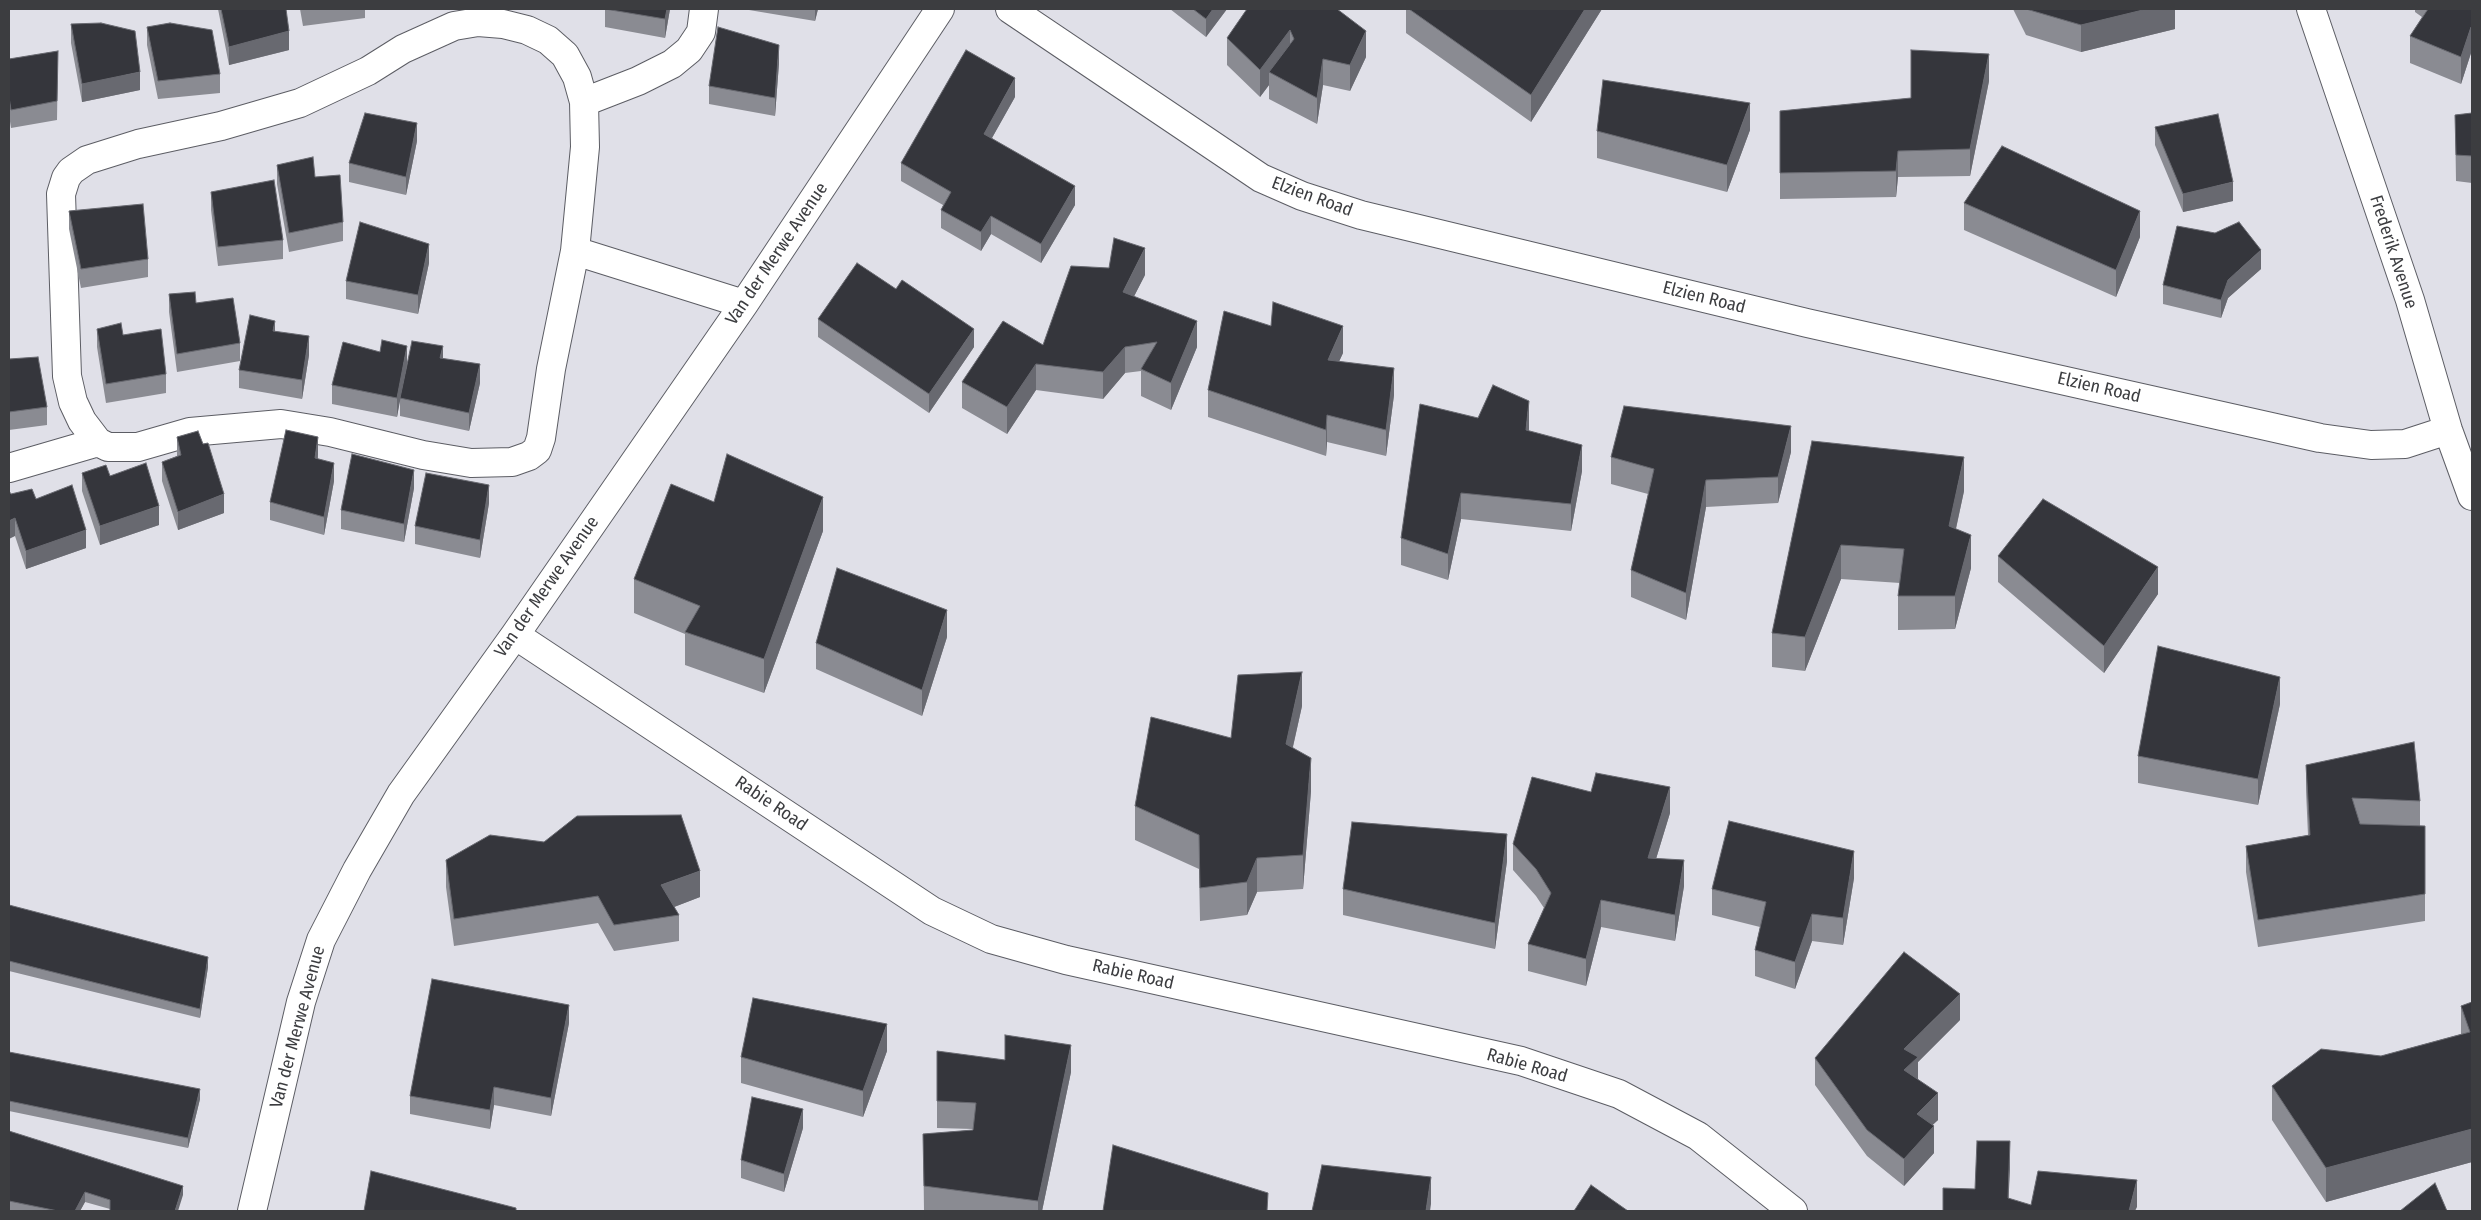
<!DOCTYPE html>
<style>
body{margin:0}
#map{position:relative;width:2481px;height:1220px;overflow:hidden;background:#e0e0e8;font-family:"Fira Sans Condensed",sans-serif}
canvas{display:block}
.frame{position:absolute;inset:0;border:10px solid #3c3d40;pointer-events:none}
</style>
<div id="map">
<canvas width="2481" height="1220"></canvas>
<div class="frame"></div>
</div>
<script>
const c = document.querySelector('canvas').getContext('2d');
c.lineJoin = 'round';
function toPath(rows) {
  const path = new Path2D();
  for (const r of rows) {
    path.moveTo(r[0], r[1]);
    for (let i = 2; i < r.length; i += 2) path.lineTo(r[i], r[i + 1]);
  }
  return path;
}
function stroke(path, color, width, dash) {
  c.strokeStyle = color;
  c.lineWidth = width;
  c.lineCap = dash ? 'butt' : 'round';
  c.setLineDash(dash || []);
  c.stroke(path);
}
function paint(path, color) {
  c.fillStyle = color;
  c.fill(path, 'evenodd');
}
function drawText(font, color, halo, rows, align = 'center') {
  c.font = font + ' "Fira Sans Condensed",sans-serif';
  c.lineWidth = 5;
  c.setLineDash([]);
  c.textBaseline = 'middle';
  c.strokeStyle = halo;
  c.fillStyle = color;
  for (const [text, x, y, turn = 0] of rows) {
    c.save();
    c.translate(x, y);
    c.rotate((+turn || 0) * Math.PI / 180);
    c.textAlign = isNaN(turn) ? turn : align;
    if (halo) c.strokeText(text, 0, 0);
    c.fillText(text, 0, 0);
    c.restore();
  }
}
const street = toPath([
 [1010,9,1261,178,1302,196,1361,215,1807,323,2320,438,2371,445,2405,444,2448,430],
 [2311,9,2410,300,2448,430,2472,496],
 [478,22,503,24,527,30,548,40,565,55,577,77,584,102,585,147,575,251,551,369,541,438,537,450,529,456,512,462,471,463,423,455,330,432,281,424,190,432,138,447,108,447,98,442,82,421,73,402,67,376,61,194,66,178,71,171,87,160,138,144,221,126,300,103,368,71,403,49,454,26,478,22],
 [584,102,638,81,672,64,689,50,701,32,704,9],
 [575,251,744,304],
 [9,468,98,442],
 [515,635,932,911,991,939,1066,960,1521,1061,1619,1094,1698,1136,1793,1211],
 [252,1211,301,1002,321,940,357,870,401,794,515,635,744,304,940,9]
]);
stroke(street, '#5c5d64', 30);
stroke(street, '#fff', 28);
paint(toPath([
 [218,9,286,9,289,50,229,65],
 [300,9,365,9,365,18,303,26],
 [605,9,670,9,665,38,605,27],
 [749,9,818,9,815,21,749,10],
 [1170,9,1227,9,1206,37],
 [1247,9,1366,57,1350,91,1323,85,1317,124,1269,99,1269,85,1260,97,1227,65,1227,38],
 [1406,9,1602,9,1531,122,1406,33],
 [2013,9,2175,9,2175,29,2081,52,2026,35],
 [2415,9,2472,9,2472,53,2471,53,2461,84,2410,63,2410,36,2422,17,2415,12],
 [71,24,140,90,82,102,71,43],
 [147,27,220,74,220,93,158,99,147,45],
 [58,51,57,120,11,128,9,115,9,59],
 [779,63,775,116,709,104,709,86],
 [1989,81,1970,176,1898,177,1896,197,1780,199,1780,111,1911,98],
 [1015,97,992,138,1075,205,1041,263,991,234,981,251,941,228,941,210,943,205,901,181,901,163],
 [2472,113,2472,183,2456,181,2455,115],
 [2155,127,2233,201,2183,212,2155,145],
 [1750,130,1727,192,1597,158,1597,131],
 [417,141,406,195,349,182,349,163],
 [277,165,343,222,343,241,289,252,277,184],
 [211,192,283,240,283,259,218,266,211,210],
 [1964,203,2140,237,2116,297,1964,230],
 [69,211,148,259,148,277,81,288,69,229],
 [429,263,418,314,346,299,346,281],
 [2261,269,2228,298,2221,318,2163,304,2163,285],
 [1145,275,1134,296,1197,347,1171,410,1141,396,1141,371,1125,373,1103,399,1036,390,1007,434,962,408,962,382,1043,345],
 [169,294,196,303,240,343,240,361,177,372,169,312],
 [818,319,974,347,929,413,818,337],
 [97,329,166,374,166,393,106,403,97,347],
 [1343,353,1339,361,1394,395,1386,456,1327,442,1326,456,1208,417,1208,390],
 [309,355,302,399,239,388,239,370],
 [9,359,47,407,47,425,9,430],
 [443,359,480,383,469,431,400,416,400,398,397,417,332,404,332,385,407,364,401,393],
 [1478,418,1529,428,1529,431,1582,471,1571,531,1461,519,1448,580,1401,565,1401,538],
 [177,437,224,513,178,530,162,481,162,462,177,456],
 [1812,441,1964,491,1956,529,1971,568,1955,629,1898,630,1898,596,1900,583,1841,579,1805,671,1772,667,1772,633],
 [1791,452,1778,503,1706,507,1686,620,1631,597,1631,570,1648,494,1611,484,1611,457],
 [318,455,318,459,334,481,324,535,270,520,270,502],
 [82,473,110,476,159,525,100,545,82,491],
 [414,488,404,542,341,529,341,510],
 [11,494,36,499,86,548,26,569,15,536],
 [489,503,480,558,415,544,415,526],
 [823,531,764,693,685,665,685,634,634,613,634,579],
 [1998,556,2158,594,2104,673,1998,582],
 [947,637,922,716,816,669,816,643],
 [2280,704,2258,805,2138,783,2138,756],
 [1302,706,1293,747,1311,791,1303,889,1257,892,1247,915,1200,921,1199,869,1135,840,1135,806,1231,738],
 [2306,765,2420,801,2420,826,2425,826,2425,921,2258,947,2246,872,2246,846,2308,835,2306,791],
 [1670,813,1656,859,1684,886,1675,941,1601,927,1586,986,1528,971,1528,944,1544,908,1536,896,1513,870,1513,844],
 [446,860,700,897,674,907,679,915,679,941,614,951,598,923,454,946,446,887],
 [1507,861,1495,949,1343,915,1343,889],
 [1854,878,1843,945,1812,941,1795,989,1755,976,1755,950,1760,927,1712,915,1712,889],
 [9,905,208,967,200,1018,9,971],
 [2472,1002,2472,1162,2326,1202,2272,1120,2272,1086,2461,1034,2461,1006],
 [1960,1020,1918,1062,1918,1080,1938,1120,1932,1125,1934,1153,1904,1186,1867,1156,1815,1085,1815,1058],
 [569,1023,551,1116,494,1105,490,1129,410,1114,410,1096],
 [887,1051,863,1117,741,1083,741,1057],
 [937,1051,1071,1072,1042,1211,924,1211,923,1134,973,1130,973,1129,937,1128],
 [9,1052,200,1099,188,1148,9,1111],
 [803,1128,784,1192,741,1178,741,1160],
 [9,1131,183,1195,110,1209,85,1202,80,1211,14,1211,9,1210]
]), '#8a8b92');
paint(toPath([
 [667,9,670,9,665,38,665,19],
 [815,9,818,9,815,21],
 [1213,9,1227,9,1206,37,1206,19],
 [1585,9,1602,9,1531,122,1531,95],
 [2147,9,2175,9,2175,29,2081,52,2081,25],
 [2471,27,2471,53,2461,84,2461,57],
 [1290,30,1290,57,1269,72,1269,85,1260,97,1260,70],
 [289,31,289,50,229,65,229,47],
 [1366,31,1366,57,1350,91,1350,65],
 [779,45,779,63,775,116,775,98],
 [1989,54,1989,81,1970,176,1970,149],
 [1323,59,1323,85,1317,124,1317,98],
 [140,72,140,90,82,102,82,84],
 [1015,78,1015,97,984,152,984,134],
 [1750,103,1750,130,1727,192,1727,165],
 [417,123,417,141,406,195,406,177],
 [1898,151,1898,177,1896,197,1896,171],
 [2233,182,2233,201,2183,212,2183,194],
 [1075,186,1075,205,1041,263,1041,244],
 [2140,211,2140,237,2116,297,2116,270],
 [991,216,991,234,981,251,981,232],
 [429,244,429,263,418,314,418,295],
 [1145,248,1145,275,1123,318,1123,292],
 [2261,250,2261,269,2228,298,2221,318,2221,300,2228,280],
 [275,321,275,339,273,331],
 [1197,321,1197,347,1171,410,1171,383],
 [1343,326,1343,353,1328,386,1328,360],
 [974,329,974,347,929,413,929,394],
 [309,336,309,355,302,399,302,380],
 [407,346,407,364,397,417,397,398],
 [443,346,443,364,440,358],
 [1125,347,1125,373,1103,399,1103,372],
 [480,364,480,383,469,431,469,413],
 [1036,364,1036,390,1007,434,1007,407],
 [1394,368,1394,395,1386,456,1386,430],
 [1529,401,1529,428,1526,456,1526,430],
 [1327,415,1327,442,1326,456,1326,430],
 [1791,426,1791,452,1778,503,1778,477],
 [318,437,318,455,315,477,315,458],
 [1582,445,1582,471,1571,531,1571,504],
 [1964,457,1964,491,1949,560,1949,526],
 [334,463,334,481,324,535,324,517],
 [414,470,414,488,404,542,404,524],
 [1706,480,1706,507,1686,620,1686,593],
 [489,485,489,503,480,558,480,540],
 [1461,493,1461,519,1448,580,1448,554],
 [224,494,224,513,178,530,178,512],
 [823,497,823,531,764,693,764,659],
 [159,506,159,525,100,545,100,526],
 [15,518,15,536,9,539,9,521],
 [86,530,86,548,26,569,26,551],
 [1971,535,1971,568,1955,629,1955,596],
 [1841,545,1841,579,1805,671,1805,637],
 [2158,567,2158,594,2104,673,2104,646],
 [947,610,947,637,922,716,922,690],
 [1302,672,1302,706,1286,777,1286,744],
 [2280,677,2280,704,2258,805,2258,779],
 [1311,758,1311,791,1303,889,1303,855],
 [1670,787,1670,813,1648,885,1648,858],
 [1507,834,1507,861,1495,949,1495,923],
 [1854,851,1854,878,1843,945,1843,918],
 [1257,858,1257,892,1247,915,1247,882],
 [1684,860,1684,886,1675,941,1675,915],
 [700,871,700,897,661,912,661,885],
 [1601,900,1601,927,1586,986,1586,959],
 [1812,914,1812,941,1795,989,1795,962],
 [208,957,208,967,200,1018,200,1009],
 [1960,994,1960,1020,1918,1062,1918,1083,1904,1097,1904,1049],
 [569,1005,569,1023,551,1116,551,1098],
 [887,1024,887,1051,863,1117,863,1091],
 [1071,1045,1071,1072,1042,1211,1038,1211,1038,1201],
 [494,1087,494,1105,490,1129,490,1110],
 [200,1089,200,1099,188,1148,188,1138],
 [1938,1093,1938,1120,1917,1140,1917,1114],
 [803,1109,803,1128,784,1192,784,1174],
 [1934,1126,1934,1153,1904,1186,1904,1159],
 [2472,1129,2472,1162,2326,1202,2326,1168],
 [2010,1141,2010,1168,2008,1211,2008,1198],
 [1431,1177,1431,1204,1430,1211,1426,1211],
 [2137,1180,2137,1207,2135,1211,2129,1211],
 [183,1186,183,1195,178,1211,175,1211],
 [85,1192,85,1202,80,1211,75,1211]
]), '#686970');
const building = toPath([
 [221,9,286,9,289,31,229,47,221,9],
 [605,9,667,9,665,19,605,9],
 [1193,9,1213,9,1206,19,1193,9],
 [1247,9,1337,9,1366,31,1350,65,1323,59,1317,98,1269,72,1294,39,1290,30,1260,70,1227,38,1247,9],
 [1409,9,1585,9,1531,95,1409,9],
 [2026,9,2147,9,2081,25,2026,9],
 [2428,9,2472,9,2472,27,2471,27,2461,57,2410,36,2428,9],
 [101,23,135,31,140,72,82,84,71,24,101,23],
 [170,23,212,30,220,74,158,81,147,27,170,23],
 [718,27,779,45,775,98,709,86,718,27],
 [966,50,1015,78,984,134,1075,186,1041,244,991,216,981,232,941,210,951,192,901,163,966,50],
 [1911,50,1989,54,1970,149,1898,151,1896,171,1780,173,1780,111,1911,98,1911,50],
 [58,51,57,101,11,110,9,97,9,59,58,51],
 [1603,80,1750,103,1727,165,1597,131,1603,80],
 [365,113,417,123,406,177,349,163,365,113],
 [2472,113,2472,156,2456,155,2455,115,2472,113],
 [2218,114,2233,182,2183,194,2155,127,2218,114],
 [2002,146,2140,211,2116,270,1964,203,2002,146],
 [313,157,315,177,340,175,343,222,289,233,277,165,313,157],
 [274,180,283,240,218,247,211,192,274,180],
 [143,204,148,259,81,269,69,211,143,204],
 [360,222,429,244,418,295,346,281,360,222],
 [2239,222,2261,250,2228,280,2221,300,2163,285,2177,226,2215,233,2239,222],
 [1114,238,1145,248,1123,292,1197,321,1171,383,1141,369,1157,342,1125,347,1103,372,1036,364,1007,407,962,382,1003,321,1043,345,1071,266,1109,268,1114,238],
 [857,263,896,289,902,280,974,329,929,394,818,319,857,263],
 [195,292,196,303,233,298,240,343,177,354,169,294,195,292],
 [1273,302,1343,326,1328,360,1394,368,1386,430,1327,415,1326,430,1208,390,1224,311,1271,326,1273,302],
 [250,315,275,321,273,331,309,336,302,380,239,370,250,315],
 [121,323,123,335,161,329,166,374,106,384,97,329,121,323],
 [382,340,407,346,397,398,332,385,343,342,380,352,382,340],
 [412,341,443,346,440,358,480,364,469,413,400,398,412,341],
 [38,357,47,407,9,412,9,359,38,357],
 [1493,385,1529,401,1526,430,1582,445,1571,504,1461,493,1448,554,1401,538,1420,404,1478,418,1493,385],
 [1624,406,1791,426,1778,477,1706,480,1686,593,1631,570,1654,469,1611,457,1624,406],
 [286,430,318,437,315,458,334,463,324,517,270,502,286,430],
 [198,431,203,444,208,443,224,494,178,512,162,462,181,455,177,437,198,431],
 [1812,441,1964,457,1949,526,1971,535,1955,596,1898,596,1904,549,1841,545,1805,637,1772,633,1812,441],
 [352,454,414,470,404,524,341,510,352,454],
 [727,454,823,497,764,659,685,632,700,606,634,579,671,484,714,502,727,454],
 [146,463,159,506,100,526,82,473,106,465,110,476,146,463],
 [426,473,489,485,480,540,415,526,426,473],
 [72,485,86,530,26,551,15,518,9,521,9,491,11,494,32,489,36,499,72,485],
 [2043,499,2158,567,2104,646,1998,556,2043,499],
 [837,568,947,610,922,690,816,643,837,568],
 [2158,646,2280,677,2258,779,2138,756,2158,646],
 [1302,672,1286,744,1311,758,1303,855,1257,858,1247,882,1200,888,1199,835,1135,806,1151,717,1231,738,1238,675,1302,672],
 [2414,742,2420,801,2352,798,2360,824,2425,826,2425,894,2258,920,2246,846,2310,835,2306,765,2414,742],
 [1596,773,1670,787,1648,858,1684,860,1675,915,1601,900,1586,959,1528,944,1551,893,1536,869,1513,844,1532,777,1591,792,1596,773],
 [681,815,700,871,661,885,679,915,614,925,598,896,454,919,446,860,490,835,544,842,577,816,681,815],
 [1729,821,1854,851,1843,918,1812,914,1795,962,1755,950,1766,902,1712,889,1729,821],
 [1352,822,1507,834,1495,923,1343,889,1352,822],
 [9,905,208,957,200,1009,9,961,9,905],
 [1904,952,1960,994,1904,1049,1918,1057,1904,1070,1938,1093,1917,1114,1934,1126,1904,1159,1867,1130,1815,1058,1904,952],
 [432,979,569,1005,551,1098,494,1087,490,1110,410,1096,432,979],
 [753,998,887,1024,863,1091,741,1057,753,998],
 [2472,1002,2472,1129,2326,1168,2272,1086,2321,1049,2381,1056,2470,1032,2461,1006,2472,1002],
 [1005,1035,1071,1045,1038,1201,924,1186,923,1134,973,1130,976,1103,937,1101,937,1051,1005,1060,1005,1035],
 [9,1052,200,1089,188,1138,9,1101,9,1052],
 [752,1097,803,1109,784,1174,741,1160,752,1097],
 [9,1131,183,1186,175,1211,110,1211,110,1200,85,1192,75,1211,58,1211,9,1201,9,1131],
 [1977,1141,2010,1141,2008,1198,2031,1205,2038,1171,2137,1180,2129,1211,1943,1211,1943,1188,1975,1189,1977,1141],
 [1113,1145,1268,1193,1267,1211,1103,1211,1113,1145],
 [1322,1165,1431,1177,1426,1211,1312,1211,1322,1165],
 [371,1171,516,1208,516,1211,364,1211,371,1171],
 [2435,1183,2447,1211,2400,1211,2435,1183],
 [1591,1185,1628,1211,1574,1211,1591,1185]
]);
paint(building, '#35363c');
stroke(building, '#686970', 1);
drawText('18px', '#3c3d40', '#fff', [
 ["Elzien Road",1312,197,20],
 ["Frederik Avenue",2393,252,72],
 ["Van der Merwe Avenue",777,254,-56],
 ["Elzien Road",1704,298,14],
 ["Elzien Road",2099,388,13],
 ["Van der Merwe Avenue",547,587,-55],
 ["Rabie Road",771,804,34],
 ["Rabie Road",1133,975,13],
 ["Van der Merwe Avenue",298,1027,-75],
 ["Rabie Road",1527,1066,16]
]);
</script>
